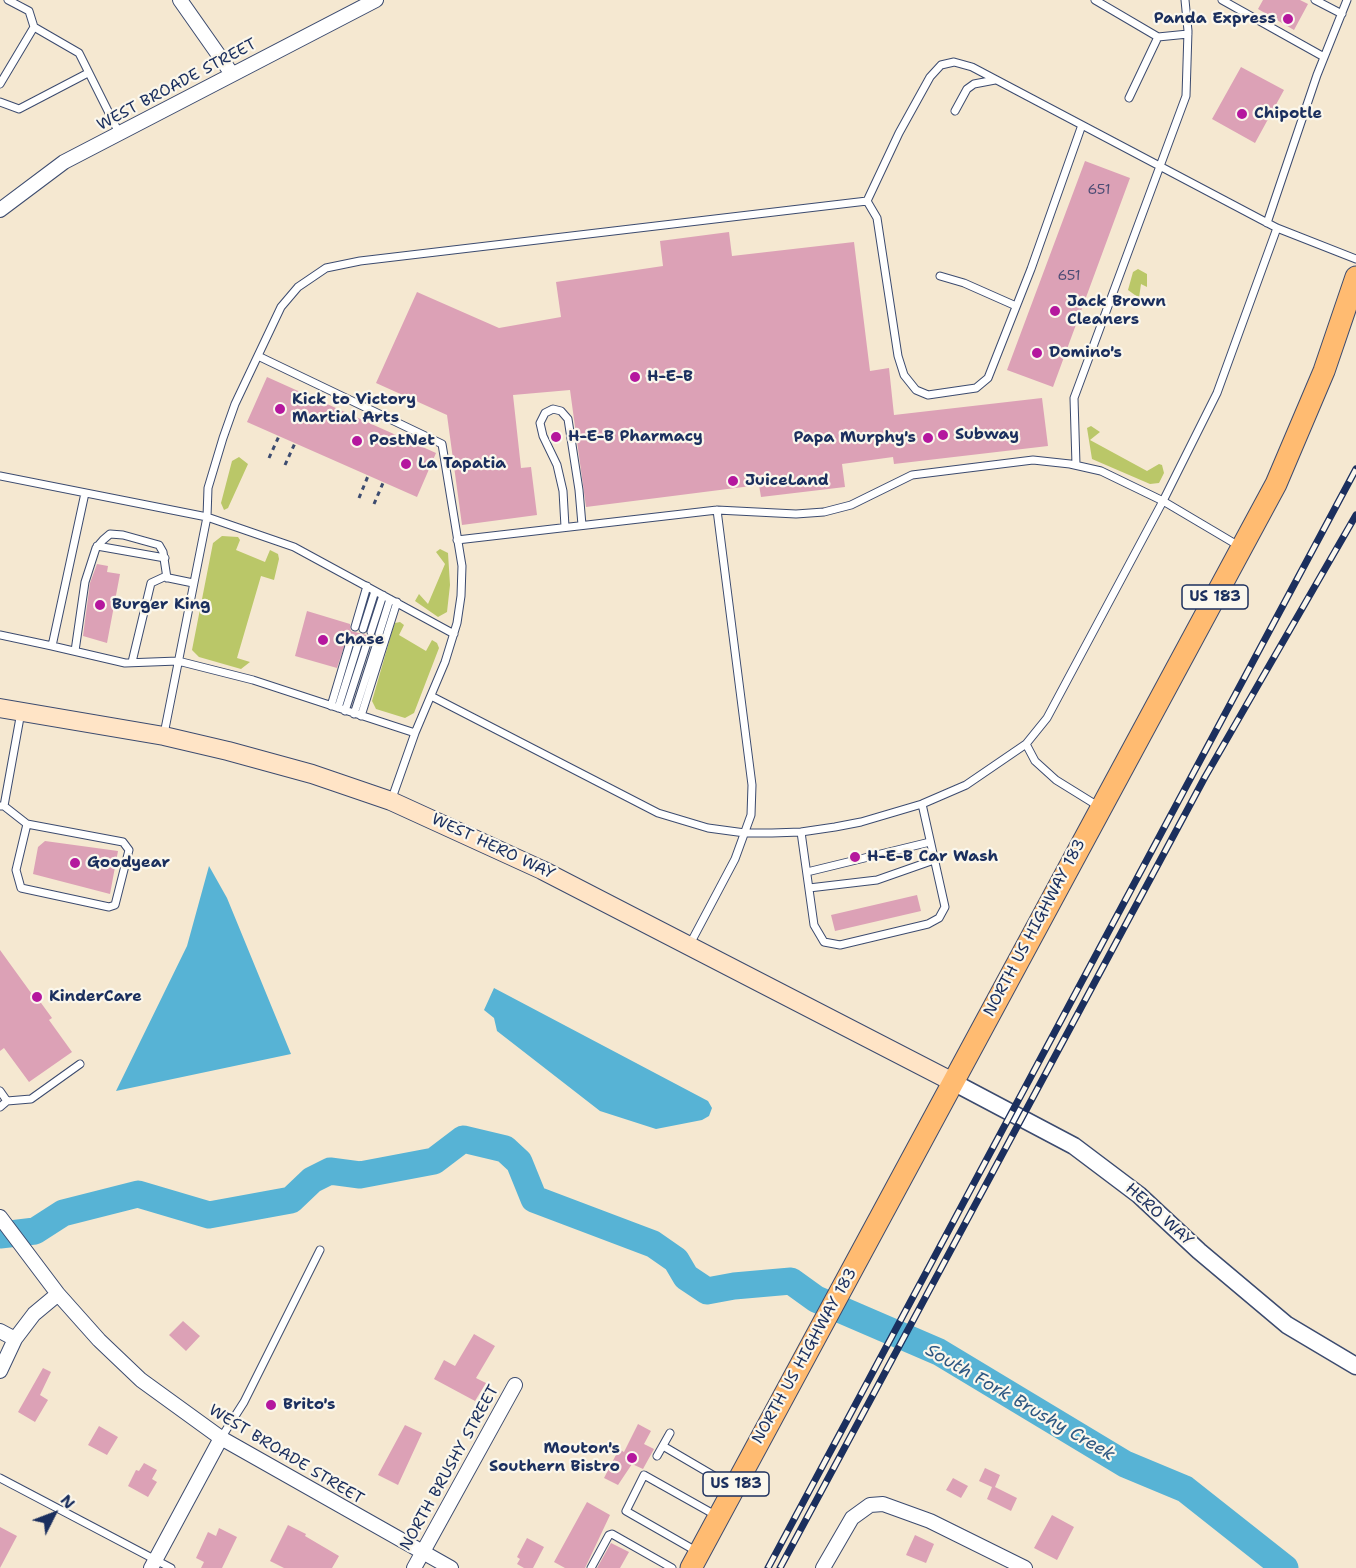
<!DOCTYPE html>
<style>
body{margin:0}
#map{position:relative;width:1356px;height:1568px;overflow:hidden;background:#f5e8d1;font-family:"Shantell Sans",sans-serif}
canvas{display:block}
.north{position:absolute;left:24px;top:1484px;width:60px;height:60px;-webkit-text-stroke:4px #fbf7ec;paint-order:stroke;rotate:48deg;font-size:16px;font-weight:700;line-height:24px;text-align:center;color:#1b2f5e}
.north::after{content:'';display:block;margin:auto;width:21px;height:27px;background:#1b2f5e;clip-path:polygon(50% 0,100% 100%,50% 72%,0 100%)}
</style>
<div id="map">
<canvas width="1356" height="1568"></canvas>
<div class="north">N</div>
</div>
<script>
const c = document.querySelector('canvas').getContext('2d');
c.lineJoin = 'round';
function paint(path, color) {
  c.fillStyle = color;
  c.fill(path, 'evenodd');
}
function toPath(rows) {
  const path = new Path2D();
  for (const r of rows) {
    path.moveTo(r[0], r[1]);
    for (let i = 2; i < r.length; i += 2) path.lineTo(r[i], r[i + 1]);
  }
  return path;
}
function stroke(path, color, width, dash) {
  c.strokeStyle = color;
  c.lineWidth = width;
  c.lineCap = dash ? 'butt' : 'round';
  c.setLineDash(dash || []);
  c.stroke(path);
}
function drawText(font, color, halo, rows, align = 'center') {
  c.font = font + ' "Shantell Sans",sans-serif';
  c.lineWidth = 4.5;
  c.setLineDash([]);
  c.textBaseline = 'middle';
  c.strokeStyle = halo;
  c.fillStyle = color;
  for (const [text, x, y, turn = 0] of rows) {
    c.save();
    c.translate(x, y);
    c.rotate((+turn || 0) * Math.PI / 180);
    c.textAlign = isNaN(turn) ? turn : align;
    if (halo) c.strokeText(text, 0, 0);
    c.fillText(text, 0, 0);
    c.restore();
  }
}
paint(toPath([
 [1138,269,1147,274,1147,287,1141,284,1139,298,1128,290,1133,272],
 [1091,426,1100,432,1090,440,1147,471,1159,464,1162,465,1164,473,1159,483,1150,484,1092,459,1087,428],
 [239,457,248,464,228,508,224,510,221,503,232,461],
 [222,536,238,537,240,540,236,550,265,562,270,550,278,554,279,559,274,580,261,576,237,658,250,662,241,669,199,657,192,650,213,543],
 [440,549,448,553,450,585,447,612,438,617,415,601,419,594,428,604,445,564,436,552],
 [400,622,404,625,399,635,426,651,432,640,437,643,439,648,414,713,405,718,376,709,372,701,393,628,395,623]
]), '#bac768');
paint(toPath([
 [209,866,227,898,291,1054,116,1091,187,946],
 [494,988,708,1101,712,1108,709,1116,702,1120,656,1129,600,1111,497,1031,494,1018,484,1010]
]), '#57b3d5');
stroke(toPath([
 [0,1235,35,1231,63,1213,138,1194,209,1215,291,1200,312,1180,330,1171,360,1175,434,1161,463,1139,505,1149,519,1162,534,1199,653,1244,676,1260,686,1277,707,1291,734,1286,791,1281,816,1299,939,1352,1125,1464,1185,1489,1285,1568]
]), '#57b3d5', 27);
paint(toPath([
 [1263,0,1300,0,1308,4,1294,30,1258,9],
 [1241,67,1284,90,1255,143,1212,119],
 [1085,161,1130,178,1053,387,1007,370],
 [729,232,732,256,854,242,870,371,889,368,894,415,1042,398,1048,446,894,464,893,457,842,464,845,487,761,497,759,485,586,507,570,390,513,395,521,468,531,467,537,515,462,525,447,415,376,383,417,292,499,328,561,317,556,282,663,266,660,241],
 [267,377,436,453,417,497,247,422],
 [97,564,108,566,107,572,120,574,107,643,83,636,90,583],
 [307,611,350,624,351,631,374,637,377,641,372,642,368,638,348,635,337,668,295,656],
 [45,841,118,851,110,894,33,874,38,847],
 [917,895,921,911,835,931,831,915],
 [0,950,34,997,36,996,52,1018,49,1020,72,1052,29,1082,4,1048,0,1051],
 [183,1321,200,1336,186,1351,169,1335],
 [474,1334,495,1346,476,1378,486,1383,475,1401,434,1379,444,1360,455,1366],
 [43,1368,51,1372,40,1395,48,1400,35,1422,18,1412],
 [638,1424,651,1431,644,1444,654,1449,643,1469,632,1464,618,1485,604,1478,619,1449,624,1452],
 [405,1425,422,1433,398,1485,378,1475],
 [99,1426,118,1437,107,1455,88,1445],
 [144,1463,157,1470,152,1479,157,1482,148,1497,128,1486,136,1470,139,1471],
 [985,1468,1000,1475,995,1487,1017,1498,1011,1511,987,1499,992,1487,979,1481],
 [953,1478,968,1486,961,1498,946,1490],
 [587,1502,610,1515,585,1568,565,1568,554,1562],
 [1052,1515,1074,1527,1057,1560,1034,1548],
 [288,1525,306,1534,305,1536,339,1556,332,1568,284,1568,270,1561],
 [0,1527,17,1536,0,1568],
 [219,1528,237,1537,222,1568,201,1568,204,1562,196,1558,208,1532,216,1536],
 [915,1535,934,1544,926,1563,906,1555],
 [527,1538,544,1547,533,1568,524,1568,517,1564,520,1559,517,1557],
 [611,1543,629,1552,620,1568,597,1568]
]), '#dca1b6');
const service = toPath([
 [1095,0,1158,37,1188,34],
 [1222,0,1324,57],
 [1315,0,1342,14],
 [34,27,79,53,119,133],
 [0,84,34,27,29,11,8,0],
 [1129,98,1158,37],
 [0,102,19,109,88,73],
 [955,111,967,89,974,84,995,80],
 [867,201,877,218,898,356,904,375,916,390,928,395,976,388,988,378,1031,269,1082,125],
 [1267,223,1317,75,1347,0],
 [940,276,964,283,1016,306],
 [258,356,442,444,462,566,461,596,457,623,445,662,415,733,391,801],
 [1076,465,1074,398,1186,96,1188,31,1185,0],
 [0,476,207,517,208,488,223,438,235,404,281,307,298,287,326,268,360,261,867,201,899,133,930,77,941,65,954,62,972,67,1277,228,1356,259],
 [85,493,52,646,125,663,178,661,253,680,415,733],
 [565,527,563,491,557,465,543,436,540,423,545,413,553,409,561,411,568,419,579,490,582,525],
 [457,540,717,510,796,514,824,512,851,505,912,475,1033,460,1070,464,1101,471,1163,501,1239,546],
 [97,546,165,558],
 [355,627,367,586],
 [363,629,375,591],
 [371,632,383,595],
 [379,634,390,599],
 [0,635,52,646],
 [75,651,85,582,96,548,103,540,110,534,123,535,159,545,163,552,167,578],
 [132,662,151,583,164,577,193,583],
 [431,696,658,813,708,828,745,833,772,833,801,832,835,827,861,822,922,804,966,785,1026,744,1047,718,1163,501,1217,393,1277,228],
 [331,706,351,639],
 [338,708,359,641],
 [345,711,367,643],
 [354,714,376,646],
 [361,716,397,602],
 [164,734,207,517,294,547,454,634],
 [1026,744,1035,761,1056,780,1098,806],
 [0,806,4,806,21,712],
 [4,806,27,824,123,842,129,850,115,905,109,907,21,888,16,870,27,824],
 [801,832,814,925,824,942,840,945,928,924,939,918,945,907,922,804],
 [807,872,930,842],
 [809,888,877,880,934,860],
 [690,944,735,859,751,815,752,785,717,510],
 [0,1091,7,1101],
 [0,1107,7,1101,31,1099,80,1064],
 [221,1438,244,1402,320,1250],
 [663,1446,733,1487],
 [657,1456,670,1433],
 [0,1478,171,1568],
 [696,1551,626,1511,644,1475,717,1516],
 [591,1568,609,1535,612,1534,672,1568]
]);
const minor = toPath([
 [180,0,232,74],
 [0,210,64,162,376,0],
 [0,1217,58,1294,99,1340,141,1380,221,1438,451,1568],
 [0,1331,15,1339],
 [0,1371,15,1339,34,1314,58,1294],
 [151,1568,221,1438],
 [414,1568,515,1385],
 [823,1568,852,1518,870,1505,883,1504,930,1521,1025,1568]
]);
const tertiary = toPath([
 [951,1081,1074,1146,1139,1195,1199,1251,1287,1325,1356,1366]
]);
const secondary = toPath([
 [0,708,164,736,228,751,312,774,391,801,542,870,951,1081]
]);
const primary = toPath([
 [691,1568,1276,484,1324,371,1356,277]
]);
stroke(service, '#3c4b6f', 9);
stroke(minor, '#3c4b6f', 16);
stroke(tertiary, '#3c4b6f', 19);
stroke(secondary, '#3c4b6f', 20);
stroke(primary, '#3c4b6f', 23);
stroke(toPath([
 [269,458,279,436],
 [285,465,295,443],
 [359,498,368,476],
 [374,504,383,483]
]), '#3c4b6f', 3, [4.5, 4.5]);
stroke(service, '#fff', 7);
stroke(minor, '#fff', 14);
stroke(tertiary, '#fff', 16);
stroke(secondary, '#ffe4c6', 18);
stroke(primary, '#ffbb71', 21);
const rail = toPath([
 [768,1568,1356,469],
 [780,1568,1205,777,1356,515]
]);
stroke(rail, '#1b2f5e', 7);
stroke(rail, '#fbf7ec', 4.5, [14]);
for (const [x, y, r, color] of [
 [1288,19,6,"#b5179e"],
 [1242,114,6,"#b5179e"],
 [1055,311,6,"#b5179e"],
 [1037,353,6,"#b5179e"],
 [635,377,6,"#b5179e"],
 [280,409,6,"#b5179e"],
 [943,435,6,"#b5179e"],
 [556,437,6,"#b5179e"],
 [928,438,6,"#b5179e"],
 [357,441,6,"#b5179e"],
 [406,464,6,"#b5179e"],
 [733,481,6,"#b5179e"],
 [100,605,6,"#b5179e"],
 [323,640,6,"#b5179e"],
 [855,857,6,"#b5179e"],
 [75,863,6,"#b5179e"],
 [37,997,6,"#b5179e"],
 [271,1405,6,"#b5179e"],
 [632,1458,6,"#b5179e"]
]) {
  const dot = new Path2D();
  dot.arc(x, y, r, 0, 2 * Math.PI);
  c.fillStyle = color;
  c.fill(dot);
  stroke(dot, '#fbf7ec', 2);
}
drawText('14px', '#4b4c74', null, [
 ["651",1099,190],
 ["651",1069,276]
]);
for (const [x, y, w] of [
 [1215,597,66],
 [736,1484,66]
]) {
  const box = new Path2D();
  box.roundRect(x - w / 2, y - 12, w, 24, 4.5);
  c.fillStyle = '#fbf7ec';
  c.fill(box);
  stroke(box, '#1b2f5e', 1.5);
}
drawText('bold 15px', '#1b2f5e', null, [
 ["US 183",1215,597],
 ["US 183",736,1484]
]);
drawText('bold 16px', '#1b2f5e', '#fbf7ec', [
 ["Panda Express",1276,19,"right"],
 ["Chipotle",1254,114],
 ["Jack Brown",1067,302],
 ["Cleaners",1067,320],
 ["Domino's",1049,353],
 ["H-E-B",647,377],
 ["Kick to Victory",292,400],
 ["Martial Arts",292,418],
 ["Subway",955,435],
 ["H-E-B Pharmacy",568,437],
 ["Papa Murphy's",916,438,"right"],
 ["PostNet",369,441],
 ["La Tapatia",418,464],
 ["JuiceLand",745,481],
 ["Burger King",112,605],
 ["Chase",335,640],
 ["H-E-B Car Wash",867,857],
 ["Goodyear",87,863],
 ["KinderCare",49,997],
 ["Brito's",283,1405],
 ["Mouton's",620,1449,"right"],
 ["Southern Bistro",620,1467,"right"]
], 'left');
drawText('16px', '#1b2f5e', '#fbf7ec', [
 ["WEST BROADE STREET",177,85,-28],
 ["WEST HERO WAY",493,847,25],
 ["NORTH US HIGHWAY 183",1035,928,-62],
 ["HERO WAY",1159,1215,42],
 ["NORTH US HIGHWAY 183",805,1356,-61],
 ["WEST BROADE STREET",286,1455,31],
 ["NORTH BRUSHY STREET",450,1468,-61]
]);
drawText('italic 18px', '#2d5782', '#fbf7ec', [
 ["South Fork Brushy Creek",1020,1403,30]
]);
</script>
